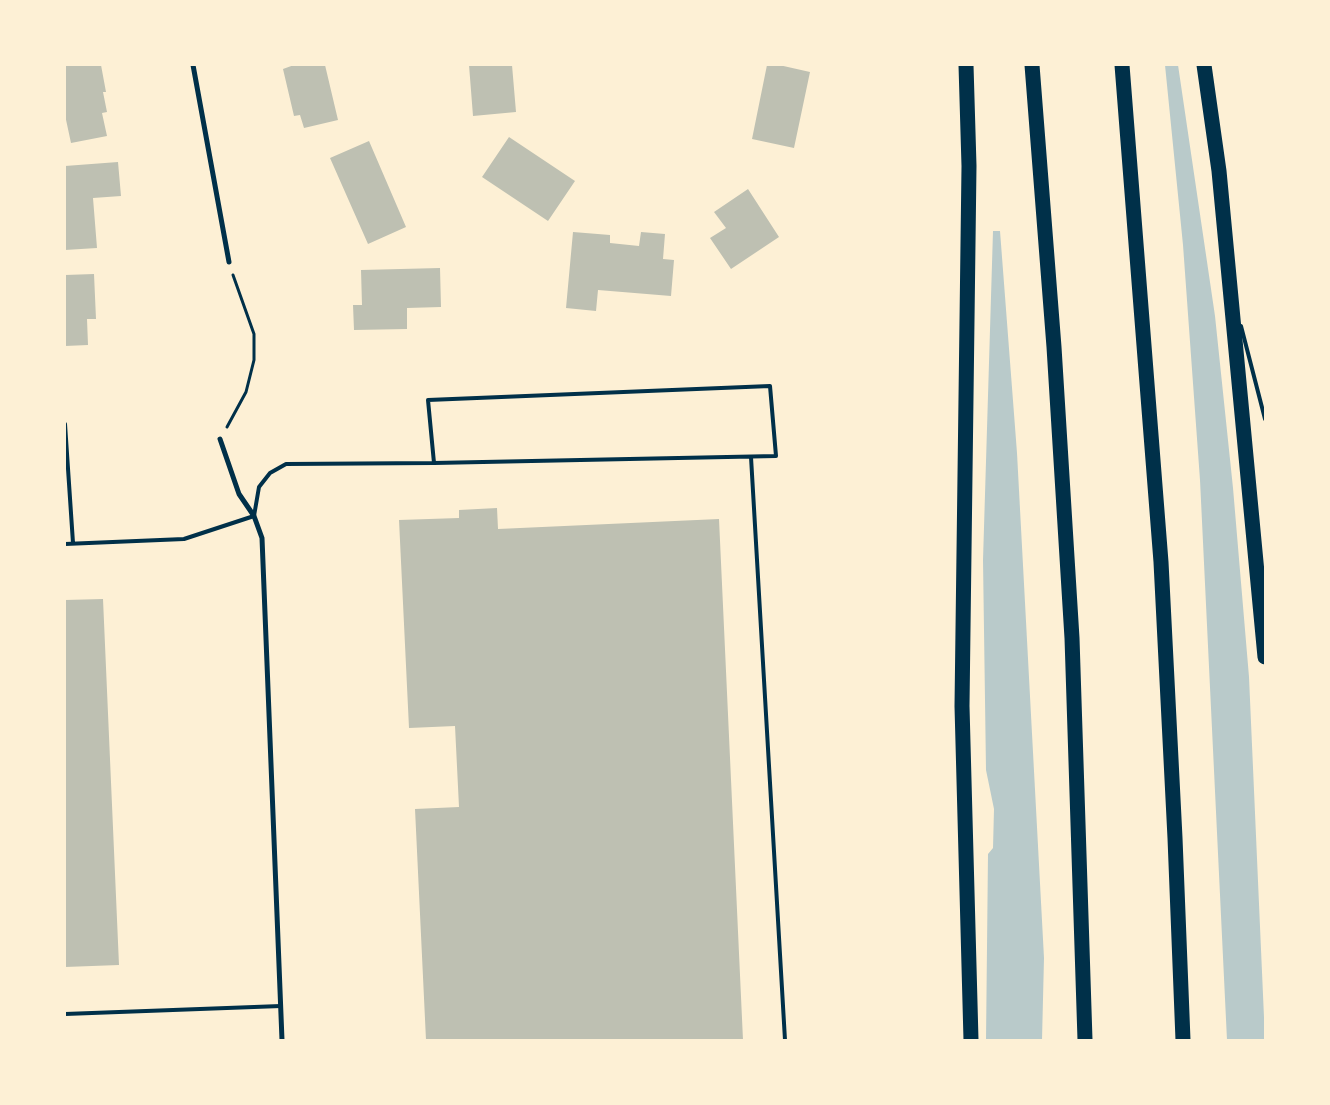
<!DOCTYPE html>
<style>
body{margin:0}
#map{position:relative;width:1330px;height:1105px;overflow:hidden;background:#fdf0d5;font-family:Rubik,sans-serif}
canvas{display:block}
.frame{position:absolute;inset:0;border:66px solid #fdf0d5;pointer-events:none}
</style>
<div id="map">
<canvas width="1330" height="1105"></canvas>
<div class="frame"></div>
</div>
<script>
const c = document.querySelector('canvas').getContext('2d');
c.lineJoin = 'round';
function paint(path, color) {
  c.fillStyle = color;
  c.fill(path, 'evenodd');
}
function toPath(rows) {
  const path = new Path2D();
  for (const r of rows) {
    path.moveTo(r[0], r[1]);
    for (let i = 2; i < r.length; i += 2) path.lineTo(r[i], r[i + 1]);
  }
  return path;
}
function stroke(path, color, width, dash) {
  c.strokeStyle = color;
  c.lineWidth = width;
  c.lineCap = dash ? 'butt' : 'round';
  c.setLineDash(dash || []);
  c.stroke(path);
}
paint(toPath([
 [1165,65,1178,65,1215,316,1233,488,1249,677,1265,1040,1227,1040,1200,480,1183,245],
 [993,231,1000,231,1017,453,1044,958,1042,1040,986,1040,988,854,993,848,994,809,986,770,983,560]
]), '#b9caca');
paint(toPath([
 [65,65,101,65,106,92,103,92,107,112,102,113,107,136,71,143,65,115],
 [294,65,325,65,338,120,304,128,300,115,294,116,283,69],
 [469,65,512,65,516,112,473,116],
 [767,65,779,65,810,72,794,148,752,139],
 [509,137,575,181,548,221,482,177],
 [369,141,406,227,368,244,330,158],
 [118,162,121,196,93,198,97,248,65,250,65,166],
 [748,189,779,237,731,269,710,238,726,228,714,212],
 [573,232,610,235,610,243,639,246,641,232,665,234,663,259,674,260,671,296,598,290,596,311,566,308],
 [440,268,441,307,407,308,407,329,354,330,353,305,362,305,361,270],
 [94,274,96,319,87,319,88,345,65,346,65,275],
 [497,508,498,529,719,519,743,1040,426,1040,415,809,459,807,455,726,409,728,399,520,459,518,459,510],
 [103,599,119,965,65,967,65,600]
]), '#bec0b2');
stroke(toPath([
 [227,427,246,392,254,360,254,334,233,275]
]), '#003049', 3);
stroke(toPath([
 [1241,326,1265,419],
 [65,424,73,543],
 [751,457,785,1040],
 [65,544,184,539,254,516,259,487,270,473,286,464,434,463,776,456,770,386,428,400,434,463],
 [65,1014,281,1006]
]), '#003049', 4);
stroke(toPath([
 [193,65,229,262],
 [220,439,239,494,254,516,262,538,282,1040]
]), '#003049', 5);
stroke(toPath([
 [966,65,969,166,962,706,971,1040],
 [1032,65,1054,347,1072,638,1085,1040],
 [1122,65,1161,562,1175,838,1183,1040],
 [1204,65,1219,171,1265,657]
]), '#003049', 15);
</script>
